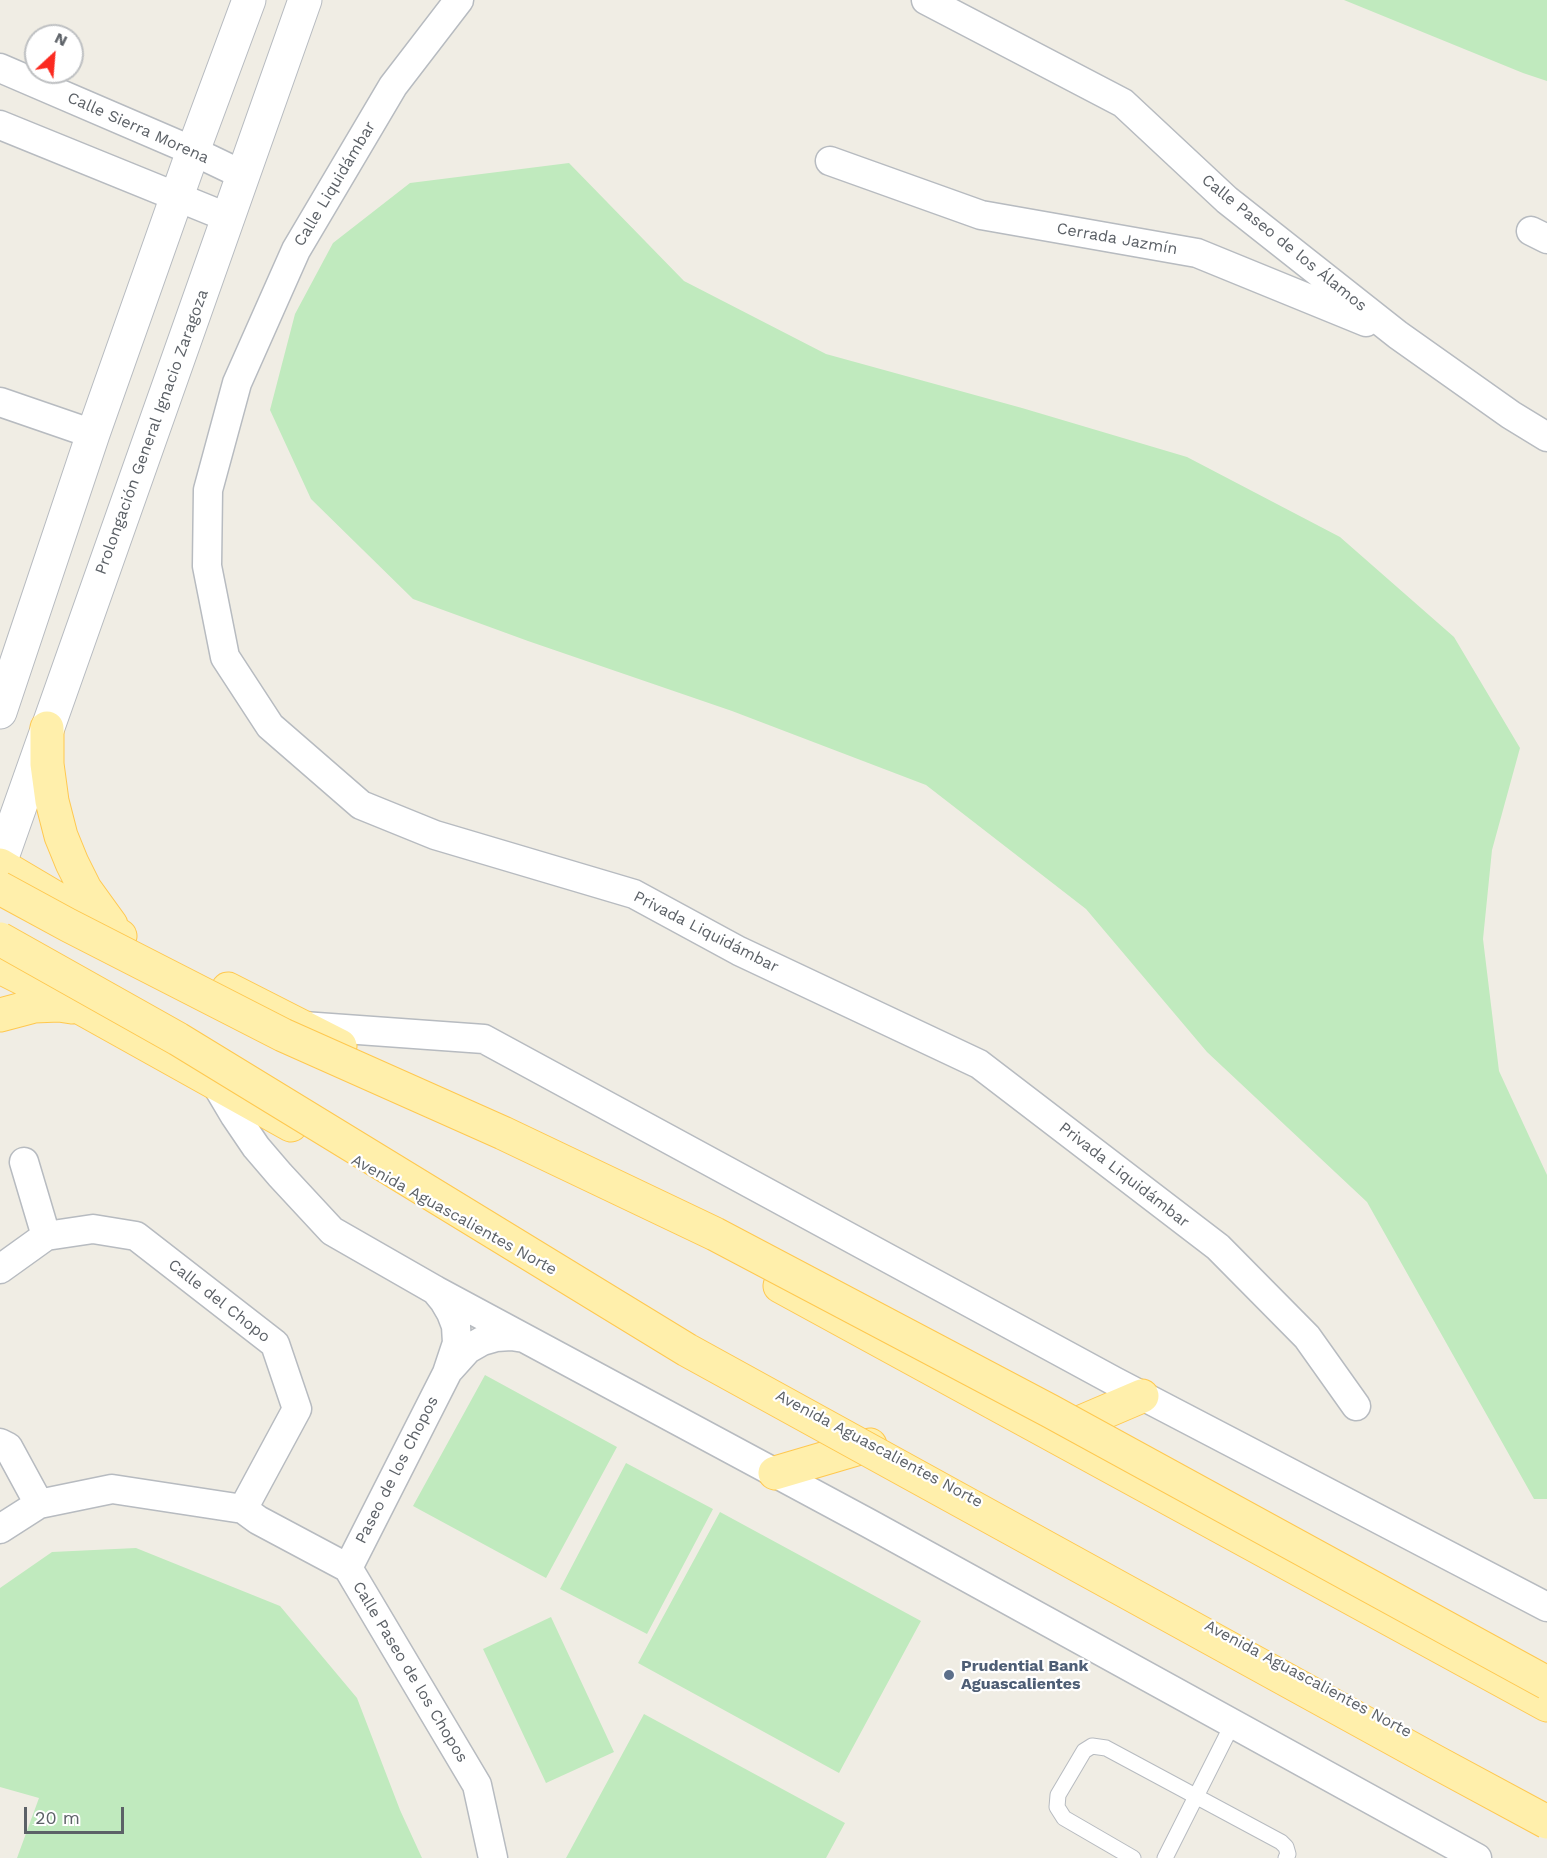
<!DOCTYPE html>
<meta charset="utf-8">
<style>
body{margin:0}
#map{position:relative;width:1547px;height:1858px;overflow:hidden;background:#f0ede4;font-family:"Work Sans",sans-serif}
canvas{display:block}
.north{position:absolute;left:24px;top:24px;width:60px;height:60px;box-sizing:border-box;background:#fff;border:2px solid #bec0c2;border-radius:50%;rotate:26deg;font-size:16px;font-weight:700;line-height:24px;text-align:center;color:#5c6167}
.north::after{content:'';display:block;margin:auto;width:21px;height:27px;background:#fb2a20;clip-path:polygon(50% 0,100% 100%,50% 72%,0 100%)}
.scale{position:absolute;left:24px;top:1807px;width:100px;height:27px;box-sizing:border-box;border:3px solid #5c6167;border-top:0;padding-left:8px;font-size:18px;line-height:21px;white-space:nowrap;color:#5c6167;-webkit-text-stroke:4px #fff;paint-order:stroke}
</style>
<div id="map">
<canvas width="1547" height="1858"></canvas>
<div class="north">N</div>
<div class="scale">20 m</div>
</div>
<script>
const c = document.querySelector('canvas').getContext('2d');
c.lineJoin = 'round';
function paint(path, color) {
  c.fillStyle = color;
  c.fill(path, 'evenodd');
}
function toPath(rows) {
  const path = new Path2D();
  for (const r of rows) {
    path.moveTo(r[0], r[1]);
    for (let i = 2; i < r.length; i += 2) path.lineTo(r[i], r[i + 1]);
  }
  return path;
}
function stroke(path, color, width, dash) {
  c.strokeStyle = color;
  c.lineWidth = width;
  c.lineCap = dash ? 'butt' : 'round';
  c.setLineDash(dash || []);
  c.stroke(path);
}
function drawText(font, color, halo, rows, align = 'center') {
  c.font = font + ' "Work Sans",sans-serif';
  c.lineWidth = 4.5;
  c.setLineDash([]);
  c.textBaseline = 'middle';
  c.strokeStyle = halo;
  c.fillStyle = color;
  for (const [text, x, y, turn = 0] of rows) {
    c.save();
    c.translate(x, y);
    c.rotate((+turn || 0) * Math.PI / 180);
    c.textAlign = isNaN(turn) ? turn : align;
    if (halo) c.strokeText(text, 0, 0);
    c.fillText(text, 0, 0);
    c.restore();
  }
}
paint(toPath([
 [1344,0,1547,0,1547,81,1523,73],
 [569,163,684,281,826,354,1022,408,1187,457,1340,537,1454,637,1520,748,1492,850,1483,939,1499,1071,1547,1175,1547,1499,1534,1499,1367,1202,1207,1052,1086,909,926,785,732,711,528,641,413,599,311,499,270,410,295,314,333,243,410,183],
 [485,1375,617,1447,546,1578,413,1506],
 [626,1463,713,1509,647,1634,560,1589],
 [720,1512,921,1621,839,1773,638,1663],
 [136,1548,280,1606,357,1698,400,1810,422,1858,17,1858,39,1798,0,1787,0,1588,52,1552],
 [551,1617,614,1752,546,1783,483,1649],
 [644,1714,845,1823,826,1858,566,1858]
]), '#c0eabe');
const service = toPath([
 [1133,1858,1064,1818,1057,1807,1058,1795,1084,1751,1092,1746,1106,1748,1281,1842,1286,1847,1288,1854,1286,1858],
 [1165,1858,1233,1723]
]);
const minor = toPath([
 [459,0,393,86,296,250,237,383,208,490,207,566,225,657,270,726,361,805,435,835,634,894,739,951,979,1064,1218,1247,1307,1337,1356,1406],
 [926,0,1123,103,1227,200,1398,335,1511,415,1547,437],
 [0,68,193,151,243,175],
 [0,125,229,218],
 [830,161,981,215,1197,253,1366,322],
 [1531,231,1547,239],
 [0,402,93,434],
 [303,1026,484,1039,1114,1381,1547,1607],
 [216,1084,235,1116,256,1147,280,1175,332,1231,435,1290,870,1524,1477,1858],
 [24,1162,46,1236],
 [0,1269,46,1236,93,1229,136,1236,275,1344,297,1409,243,1509],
 [450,1369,468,1349,482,1341,496,1337,511,1336,524,1338],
 [0,1443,8,1447,39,1504],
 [0,1529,39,1504,112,1489,243,1509,258,1520,348,1568,477,1785,493,1858],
 [348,1568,447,1373,457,1343,456,1326,451,1313,444,1301,435,1290]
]);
const tertiary = toPath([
 [0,712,93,434,193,151,249,0],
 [0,863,305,0]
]);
const primary = toPath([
 [47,728,47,764,52,801,61,836,72,863,85,889,111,925],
 [0,865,120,936],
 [0,967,83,1009,291,1125],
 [228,989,340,1046],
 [0,1015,34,1006,59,1005,72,1007],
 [780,1286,1547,1705],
 [1053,1434,1142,1396],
 [775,1473,870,1445]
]);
stroke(service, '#b7bbc0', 17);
stroke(minor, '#b7bbc0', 31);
stroke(tertiary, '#b7bbc0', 35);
stroke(primary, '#ffc84f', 35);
stroke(service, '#fff', 15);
stroke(minor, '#fff', 28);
stroke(tertiary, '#fff', 33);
stroke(primary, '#ffefab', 33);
const primaryBridge = toPath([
 [0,888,68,925,283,1035,503,1133,715,1234,1050,1411,1547,1683],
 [0,939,178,1039,687,1350,1434,1761,1547,1822]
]);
stroke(primaryBridge, '#ffc84f', 35, []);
stroke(primaryBridge, '#ffefab', 33);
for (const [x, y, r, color] of [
 [949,1675,6,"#5c6f8a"]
]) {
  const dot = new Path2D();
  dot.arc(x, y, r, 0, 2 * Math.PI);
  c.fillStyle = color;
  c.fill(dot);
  stroke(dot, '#fff', 2);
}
drawText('16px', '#5c6167', '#fff', [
 ["Calle Sierra Morena",138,128,24],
 ["Calle Liquidámbar",335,184,-59],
 ["Cerrada Jazmín",1117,239,10],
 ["Calle Paseo de los Álamos",1284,243,39],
 ["Prolongación General Ignacio Zaragoza",152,432,-70],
 ["Privada Liquidámbar",706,932,27],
 ["Privada Liquidámbar",1124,1175,38],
 ["Avenida Aguascalientes Norte",454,1215,29],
 ["Calle del Chopo",219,1301,38],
 ["Avenida Aguascalientes Norte",879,1449,28],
 ["Paseo de los Chopos",397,1470,-63],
 ["Calle Paseo de los Chopos",410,1672,59],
 ["Avenida Aguascalientes Norte",1308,1679,28]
]);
drawText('bold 16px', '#4e5e75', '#fff', [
 ["Prudential Bank",961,1666],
 ["Aguascalientes",961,1684]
], 'left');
</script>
